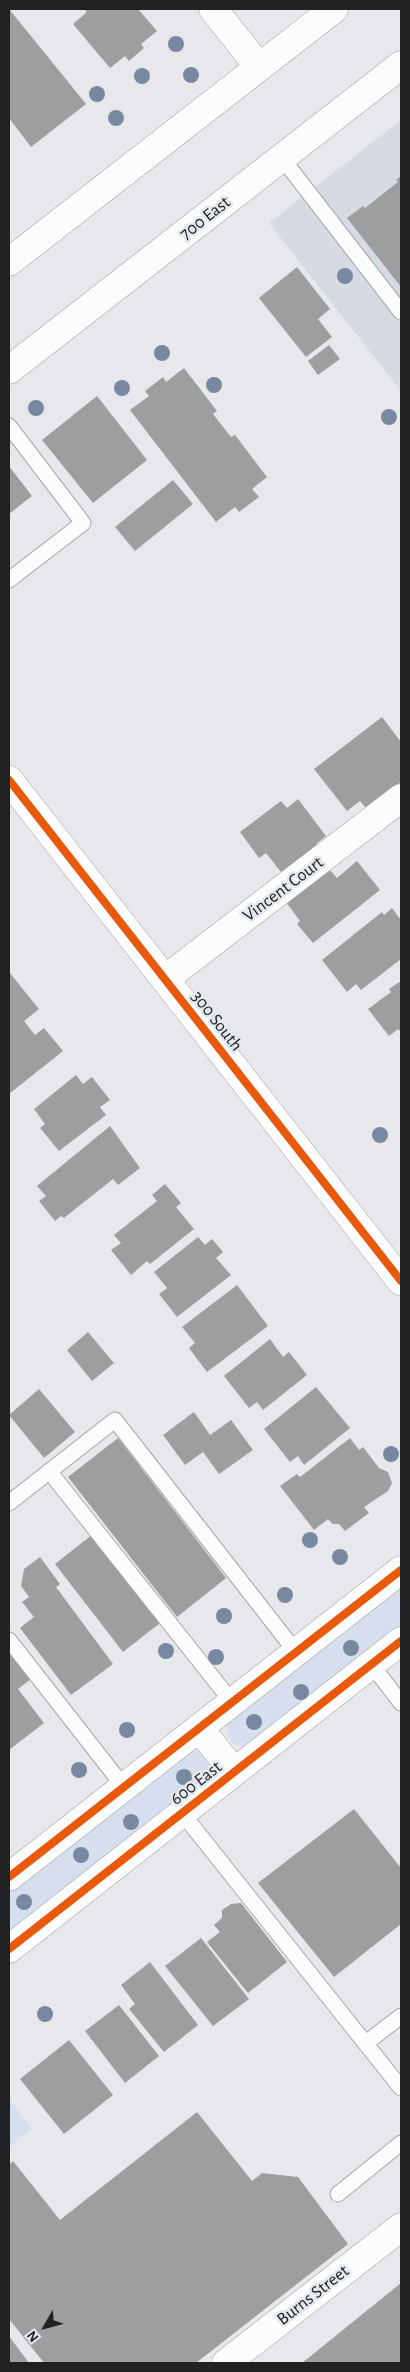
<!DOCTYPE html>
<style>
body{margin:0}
#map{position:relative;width:410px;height:2372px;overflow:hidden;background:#e6e8eb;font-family:"Alegreya Sans",sans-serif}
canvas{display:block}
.frame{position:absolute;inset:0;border:10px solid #202123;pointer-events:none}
.north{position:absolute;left:20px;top:2302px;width:50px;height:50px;-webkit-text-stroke:4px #e4e8ed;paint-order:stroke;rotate:232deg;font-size:14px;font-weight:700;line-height:20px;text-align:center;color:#202123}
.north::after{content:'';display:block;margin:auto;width:18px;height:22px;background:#202123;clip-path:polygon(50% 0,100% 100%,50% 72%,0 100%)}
</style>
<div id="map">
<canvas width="410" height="2372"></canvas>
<div class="frame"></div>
<div class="north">N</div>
</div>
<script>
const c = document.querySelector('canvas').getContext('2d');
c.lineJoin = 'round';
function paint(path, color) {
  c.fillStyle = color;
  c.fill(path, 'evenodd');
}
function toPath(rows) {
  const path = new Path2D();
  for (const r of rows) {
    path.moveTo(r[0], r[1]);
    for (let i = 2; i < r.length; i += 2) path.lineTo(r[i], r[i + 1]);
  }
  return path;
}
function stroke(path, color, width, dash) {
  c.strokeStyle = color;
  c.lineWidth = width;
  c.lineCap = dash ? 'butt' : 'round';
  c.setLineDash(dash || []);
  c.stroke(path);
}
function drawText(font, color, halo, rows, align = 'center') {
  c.font = font + ' "Alegreya Sans",sans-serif';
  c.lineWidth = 5;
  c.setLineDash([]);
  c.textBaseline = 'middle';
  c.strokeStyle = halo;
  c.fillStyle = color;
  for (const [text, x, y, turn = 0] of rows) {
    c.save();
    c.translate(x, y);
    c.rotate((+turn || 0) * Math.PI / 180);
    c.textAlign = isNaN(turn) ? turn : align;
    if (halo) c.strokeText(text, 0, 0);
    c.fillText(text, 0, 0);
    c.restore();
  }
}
paint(toPath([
 [401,120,401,391,269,223]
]), '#d6dbe3');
paint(toPath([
 [401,1581,401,1630,255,1743,244,1747,234,1744,228,1734,226,1723],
 [190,1750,198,1751,209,1761,209,1778,9,1936,9,1888],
 [9,2099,32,2128,9,2147]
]), '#d6dfed');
paint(toPath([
 [9,9,86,104,31,147,9,118],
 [84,9,138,9,157,31,141,44,144,48,129,61,125,56,110,68,73,24,87,12],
 [401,176,401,287,347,218,363,206,365,208,398,182,396,180],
 [297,267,330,309,318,319,332,337,306,357,259,298],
 [329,345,340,359,318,375,308,361],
 [184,368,217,411,213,414,231,437,235,435,267,477,252,489,259,497,239,512,235,507,216,522,130,410,149,396,145,391,163,377,166,382],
 [97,396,147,460,93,503,42,440],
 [9,466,32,496,9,514],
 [173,480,193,504,135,551,115,527],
 [382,717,401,742,401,782,367,809,360,801,347,811,314,769],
 [298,799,326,836,316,844,324,855,285,877,266,853,259,858,240,832,281,801,287,808],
 [357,861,380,890,313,943,297,924,300,921,286,902,328,868,337,878],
 [392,908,401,920,401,959,361,990,356,984,347,992,322,960,382,912,384,915],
 [9,972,39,1009,24,1021,35,1035,44,1028,63,1051,9,1094],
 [401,981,401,1032,398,1029,389,1036,368,1009,391,992,389,989],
 [76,1075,83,1084,92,1077,110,1100,100,1107,106,1115,59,1151,40,1128,45,1124,34,1109],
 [110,1126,140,1168,118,1185,113,1179,64,1218,61,1216,55,1221,39,1201,46,1196,37,1186],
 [165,1184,181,1203,176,1207,194,1229,150,1264,147,1261,131,1275,111,1250,121,1243,114,1235,157,1201,152,1195],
 [198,1237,205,1245,212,1239,223,1252,216,1258,231,1275,177,1317,159,1294,167,1288,154,1272],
 [237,1285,268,1326,207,1372,189,1348,195,1343,182,1327],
 [88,1332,114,1363,92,1381,67,1350],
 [270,1339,283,1357,289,1352,307,1375,263,1410,257,1402,249,1408,224,1376],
 [316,1387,350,1428,304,1465,298,1456,290,1462,264,1429],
 [39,1389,75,1432,44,1458,9,1415],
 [194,1412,210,1435,231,1420,253,1450,219,1474,203,1452,185,1465,163,1435],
 [118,1438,226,1578,177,1617,68,1477],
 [350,1438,359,1450,363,1447,379,1468,388,1472,392,1483,388,1491,364,1507,369,1513,345,1531,339,1524,333,1524,328,1519,314,1530,280,1486,297,1474,300,1477],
 [93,1534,160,1623,123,1652,55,1564],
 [40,1557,60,1584,56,1587,113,1664,71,1695,20,1628,34,1617,22,1602,29,1597,21,1586,24,1569],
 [9,1650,31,1679,18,1689,44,1723,9,1750],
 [354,1809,401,1868,401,1924,334,1977,258,1883],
 [241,1903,287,1962,248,1993,207,1942,220,1932,214,1925,222,1918,222,1910,231,1904],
 [201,1938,249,1999,213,2026,165,1966],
 [150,1962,198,2025,164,2052,129,2009,135,2004,121,1985],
 [119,2005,159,2056,125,2083,85,2031],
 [69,2040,113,2095,64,2134,20,2079],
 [197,2112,252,2181,262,2173,298,2177,348,2244,196,2363,44,2363,9,2319,9,2165,13,2161,60,2220],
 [401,2283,401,2363,302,2363],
 [9,2336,29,2363,9,2363]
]), '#9c9ea0');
const lane = toPath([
 [282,158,401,312],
 [9,426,83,523,9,580],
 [49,1471,232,1702],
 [9,1503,115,1420,296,1652],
 [9,1640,124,1787],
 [371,1664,401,1703],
 [182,1813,401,2088],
 [366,2043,401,2016],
 [338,2194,401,2143]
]);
const street = toPath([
 [213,9,259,67],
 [165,979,401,798],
 [199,1728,234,1772],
 [9,1877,401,1570],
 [9,1949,401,1641],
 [226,2363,401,2227]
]);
const secondary = toPath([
 [9,780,401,1281]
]);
const primary = toPath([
 [9,262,334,9],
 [9,370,401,65]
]);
stroke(lane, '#a5a6a8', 17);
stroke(street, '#a5a6a8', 29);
stroke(secondary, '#a5a6a8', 29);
stroke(primary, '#a5a6a8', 29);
stroke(lane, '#fbfcfc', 15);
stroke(street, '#fbfcfc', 28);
stroke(secondary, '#fbfcfc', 28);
stroke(primary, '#fbfcfc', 28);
stroke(toPath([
 [9,780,401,1281],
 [9,1877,401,1570],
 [9,1949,401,1641]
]), '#e8590c', 8);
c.fillStyle = '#7888a0';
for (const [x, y] of [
 [176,44],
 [191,75],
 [142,76],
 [97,94],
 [116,118],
 [345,276],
 [162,353],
 [214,385],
 [122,388],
 [36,408],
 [389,417],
 [380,1135],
 [391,1454],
 [310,1540],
 [340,1557],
 [285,1595],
 [224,1616],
 [351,1648],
 [166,1651],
 [216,1657],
 [301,1692],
 [254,1722],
 [127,1730],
 [79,1770],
 [184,1777],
 [131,1822],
 [81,1855],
 [24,1902],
 [45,2014]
]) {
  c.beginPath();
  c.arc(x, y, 8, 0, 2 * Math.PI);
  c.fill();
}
drawText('18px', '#202123', '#e4e8ed', [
 ["700 East",205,218,-38],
 ["Vincent Court",283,889,-37],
 ["300 South",217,1021,52],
 ["600 East",196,1783,-38],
 ["Burns Street",313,2295,-38]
]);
</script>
